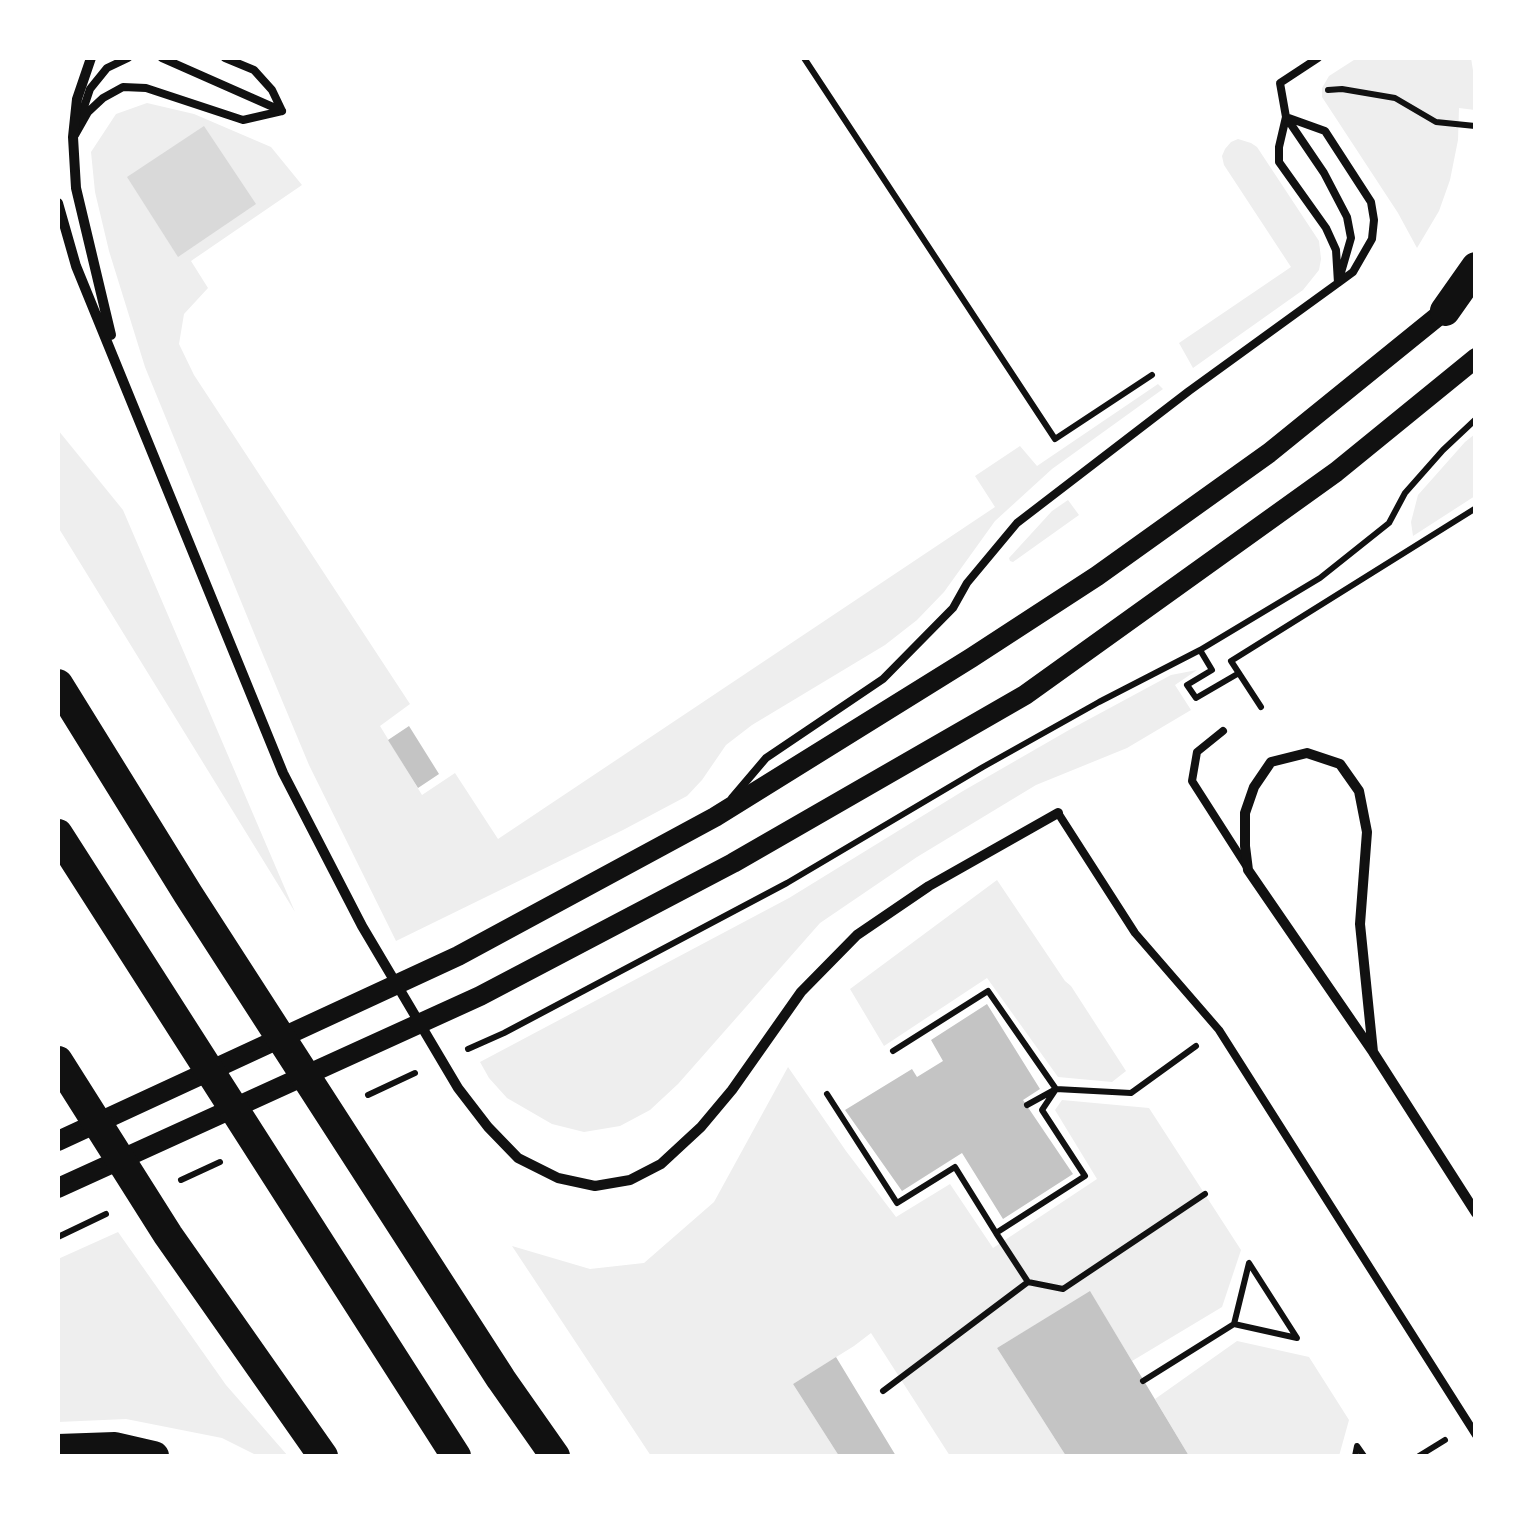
<!DOCTYPE html>
<style>
body{margin:0}
#map{position:relative;width:1533px;height:1514px;overflow:hidden;background:#fff;font-family:"Alegreya Sans",sans-serif}
canvas{display:block}
.frame{position:absolute;inset:0;border:60px solid #fff;pointer-events:none}
</style>
<div id="map">
<canvas width="1533" height="1514"></canvas>
<div class="frame"></div>
</div>
<script>
const c = document.querySelector('canvas').getContext('2d');
c.lineJoin = 'round';
function paint(path, color) {
  c.fillStyle = color;
  c.fill(path, 'evenodd');
}
function toPath(rows) {
  const path = new Path2D();
  for (const r of rows) {
    path.moveTo(r[0], r[1]);
    for (let i = 2; i < r.length; i += 2) path.lineTo(r[i], r[i + 1]);
  }
  return path;
}
function stroke(path, color, width, dash) {
  c.strokeStyle = color;
  c.lineWidth = width;
  c.lineCap = dash ? 'butt' : 'round';
  c.setLineDash(dash || []);
  c.stroke(path);
}
paint(toPath([
 [1357,58,1471,58,1475,83,1475,110,1459,108,1458,140,1450,180,1439,211,1417,248,1398,213,1322,97,1322,88,1329,76],
 [147,103,194,114,271,147,302,185,191,261,208,288,184,314,179,344,194,375,410,704,380,726,422,795,455,773,498,839,995,507,975,476,1020,446,1037,466,1158,384,1163,389,1052,469,995,521,944,592,917,620,885,645,752,725,726,745,702,780,687,796,623,830,396,941,309,765,256,638,145,367,109,251,95,192,91,152,116,114],
 [1238,139,1251,143,1257,147,1319,241,1321,259,1319,270,1303,290,1193,368,1179,343,1291,267,1224,165,1222,156,1225,149,1231,142],
 [58,430,123,510,295,912,58,527],
 [1475,434,1475,496,1413,536,1411,522,1418,495,1465,442],
 [1068,500,1079,515,1013,562,1010,561,1009,558,1052,511],
 [1197,670,1175,685,1191,710,1127,748,1036,785,917,857,820,923,678,1084,650,1110,620,1126,584,1132,552,1124,507,1098,489,1078,480,1062,789,898,963,791,1069,730,1171,675],
 [997,880,1065,981,1071,986,1126,1071,1112,1082,1058,1077,987,978,884,1046,850,989],
 [788,1067,846,1151,896,1217,950,1184,993,1248,1097,1179,1055,1110,1062,1100,1149,1108,1241,1250,1222,1307,1132,1361,1090,1292,997,1348,1066,1456,950,1456,871,1333,854,1346,793,1384,839,1456,651,1456,512,1246,590,1269,644,1263,714,1202],
 [118,1232,226,1385,288,1456,258,1456,222,1438,126,1419,58,1422,58,1259],
 [1237,1341,1309,1357,1349,1420,1339,1456,1189,1456,1155,1399]
]), '#eee');
paint(toPath([
 [204,126,256,204,178,257,127,177]
]), '#d9d9d9');
paint(toPath([
 [409,726,439,774,418,788,388,740],
 [987,1004,1040,1089,1023,1100,1073,1174,1003,1219,962,1153,902,1191,845,1110,912,1069,917,1077,943,1061,931,1040],
 [1090,1291,1189,1456,1066,1456,997,1348],
 [836,1357,896,1456,839,1456,793,1384]
]), '#c4c4c4');
stroke(toPath([
 [804,58,1055,439,1152,375],
 [1328,90,1342,89,1395,98,1436,122,1475,126],
 [1200,650,1212,670,1187,685,1196,698,1239,673],
 [1261,707,1231,661,1476,508],
 [468,1049,504,1033,787,883,983,767,1099,702,1200,650,1320,578,1389,523,1405,493,1443,450,1476,419],
 [893,1051,988,991,1056,1089,1042,1110,1085,1176,996,1233,1028,1282],
 [827,1094,897,1203,955,1167,996,1233],
 [368,1095,415,1073],
 [1027,1105,1056,1089,1131,1093,1196,1046],
 [181,1180,220,1162],
 [58,1237,106,1214],
 [1143,1381,1234,1324,1297,1338,1249,1263,1234,1324],
 [883,1391,1028,1282,1063,1289,1205,1194],
 [1355,1456,1357,1446,1364,1456],
 [1419,1456,1445,1440]
]), '#111', 6);
stroke(toPath([
 [162,58,282,111],
 [225,58,254,70,272,90,282,111],
 [1286,117,1325,131,1371,202,1374,220,1372,239,1353,272,1338,283,1336,250,1326,228,1279,162,1279,147,1286,117],
 [80,119,90,89,107,68,128,58],
 [75,135,88,112,103,98,123,87,146,88,243,120,282,111],
 [1223,731,1197,752,1192,781,1247,867],
 [732,798,766,758,883,679,953,608,967,583,1017,523,1189,391,1338,283,1351,238,1347,217,1324,173,1286,117,1280,83,1318,58],
 [1058,813,1135,933,1219,1030,1476,1435]
]), '#111', 8);
stroke(toPath([
 [91,58,77,99,73,137,76,188,111,335],
 [58,203,76,266,283,773,362,926,458,1088,488,1127,518,1158,558,1178,595,1186,630,1180,661,1164,701,1127,732,1090,801,992,857,935,929,886,1058,813],
 [1373,1052,1360,924,1367,832,1359,791,1340,764,1307,753,1271,762,1254,787,1245,813,1245,846,1248,870,1373,1052,1476,1213]
]), '#111', 10);
stroke(toPath([
 [58,1141,458,956,715,817,971,658,1097,576,1269,453,1453,304],
 [58,1188,480,996,733,863,1025,695,1336,472,1476,358]
]), '#111', 20);
stroke(toPath([
 [1445,311,1476,267],
 [58,684,188,894,501,1379,555,1456],
 [58,834,456,1456],
 [58,1061,168,1235,323,1456],
 [58,1449,115,1447,154,1456]
]), '#111', 30);
</script>
